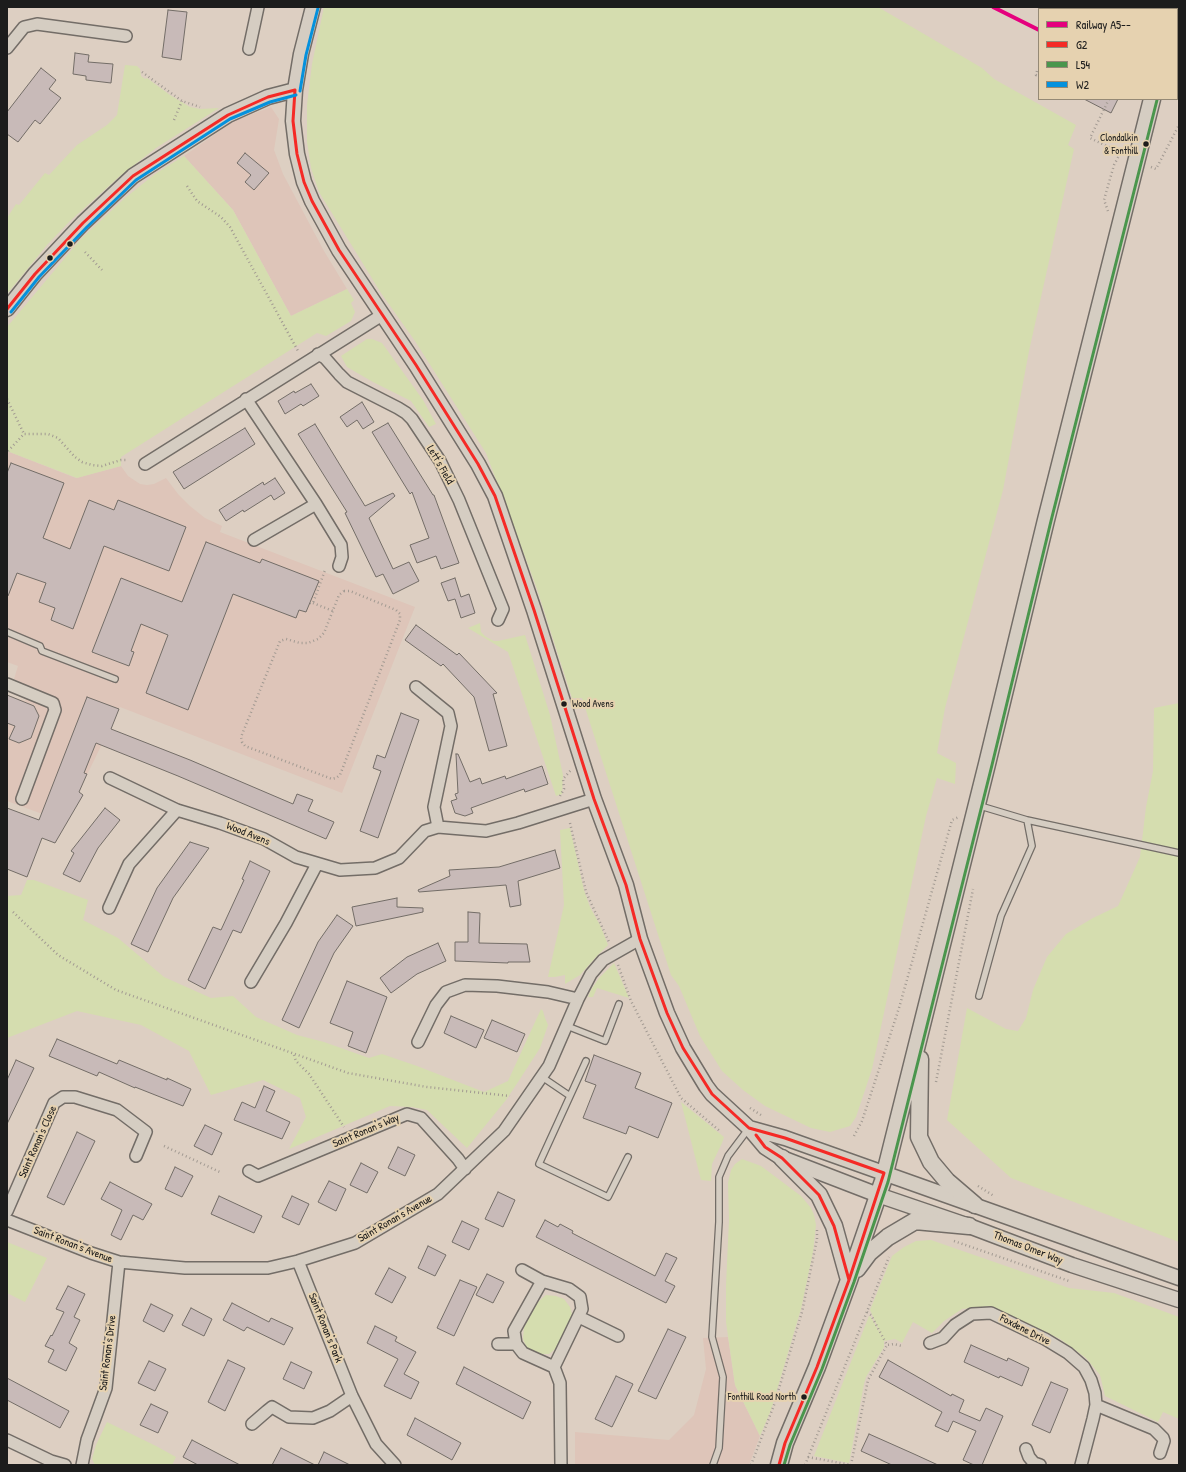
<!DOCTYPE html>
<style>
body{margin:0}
#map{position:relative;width:1186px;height:1472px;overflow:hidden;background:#ddcfc2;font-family:"Patrick Hand",sans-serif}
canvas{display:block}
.frame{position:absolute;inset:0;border:8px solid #1c1c1c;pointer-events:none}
.legend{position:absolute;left:1038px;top:8px;width:140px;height:92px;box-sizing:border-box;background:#e6d2b0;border:1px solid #958975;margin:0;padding:5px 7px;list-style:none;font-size:12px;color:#1c1c1c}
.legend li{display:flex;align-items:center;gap:8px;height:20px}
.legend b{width:20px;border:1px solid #958975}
</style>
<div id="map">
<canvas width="1186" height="1472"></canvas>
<div class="frame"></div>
<ul class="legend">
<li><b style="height:5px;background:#e5007d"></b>Railway A5--</li>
<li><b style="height:5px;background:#f52a26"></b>G2</li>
<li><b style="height:5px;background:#4a964d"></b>L54</li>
<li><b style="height:5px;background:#0491dd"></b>W2</li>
</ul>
</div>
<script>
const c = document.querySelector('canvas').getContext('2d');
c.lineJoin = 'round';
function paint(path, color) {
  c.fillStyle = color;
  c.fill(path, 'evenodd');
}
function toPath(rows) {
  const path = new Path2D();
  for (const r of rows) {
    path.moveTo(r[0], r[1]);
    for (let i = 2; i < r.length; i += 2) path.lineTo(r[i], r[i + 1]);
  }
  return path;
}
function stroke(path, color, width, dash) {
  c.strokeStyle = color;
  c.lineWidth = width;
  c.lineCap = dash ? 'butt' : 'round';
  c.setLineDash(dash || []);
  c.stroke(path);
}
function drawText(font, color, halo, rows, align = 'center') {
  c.font = font + ' "Patrick Hand",sans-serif';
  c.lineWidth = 4;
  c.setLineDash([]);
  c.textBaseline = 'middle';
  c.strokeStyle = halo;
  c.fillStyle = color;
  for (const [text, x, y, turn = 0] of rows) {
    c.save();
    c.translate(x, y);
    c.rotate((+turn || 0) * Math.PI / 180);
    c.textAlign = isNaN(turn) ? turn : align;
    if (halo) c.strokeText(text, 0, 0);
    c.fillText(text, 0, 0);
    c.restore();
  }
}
paint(toPath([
 [271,107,279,119,274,150,283,174,324,251,347,289,291,316,233,210,184,156,234,121],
 [7,451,76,478,121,466,128,476,140,484,147,485,154,484,166,478,178,494,190,506,205,518,222,526,220,532,415,607,342,793,120,707,64,822,7,801,7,695,25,701,30,687,14,679,18,666,7,662],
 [728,1337,735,1385,760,1436,749,1465,575,1465,575,1432,669,1440,694,1415,706,1369,703,1338]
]), '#dec5b9');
paint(toPath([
 [324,7,878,7,982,68,994,79,1076,125,1068,145,1074,149,1029,351,1003,490,945,708,937,753,956,763,955,784,937,778,926,816,872,1069,856,1117,850,1126,830,1132,811,1128,765,1106,743,1090,722,1071,700,1036,679,986,671,975,582,698,572,698,536,586,486,453,415,341,381,293,319,192,311,168,307,142,307,105,312,64],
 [125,65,137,66,140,69,141,76,145,79,147,78,170,95,190,107,200,109,219,108,156,148,120,176,70,221,47,245,7,294,7,239,8,237,7,236,7,218,16,204,19,205,45,173,49,175,77,145,107,125,117,115],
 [184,156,233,210,291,316,347,289,354,300,351,303,355,312,351,321,326,336,317,333,121,457,121,466,77,478,7,451,7,327,80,240,125,198,155,174],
 [367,339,372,339,382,343,423,400,436,424,429,427,411,401,373,382,347,367,341,356],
 [480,623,481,632,486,637,494,641,498,641,525,635,550,715,563,775,562,794,556,796,508,652,468,628],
 [1179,703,1179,1242,1011,1178,947,1120,967,1008,1006,1029,1018,1031,1026,1018,1033,990,1047,957,1066,934,1093,918,1118,906,1140,857,1146,807,1153,771,1154,708],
 [570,828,584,890,590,907,601,927,608,945,596,957,580,975,565,984,565,975,555,977,548,977,564,905,560,830],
 [27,880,34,880,88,900,83,920,118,938,164,977,211,998,233,996,256,1017,297,1035,324,1042,369,1058,382,1054,417,1066,484,1092,508,1081,541,1009,543,1011,545,1018,548,1025,540,1048,520,1079,506,1100,467,1148,427,1110,412,1107,390,1106,289,1149,306,1117,300,1098,263,1080,211,1095,189,1051,141,1025,77,1011,7,1038,7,896,21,895],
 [614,963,629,998,597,988,593,997,588,997,591,990,599,978],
 [681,1102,724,1137,722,1143,712,1164,711,1181,701,1180],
 [742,1159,761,1166,801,1196,811,1208,814,1215,816,1225,813,1252,801,1309,771,1410,760,1436,735,1385,726,1322,726,1285,729,1220,728,1183,731,1170,735,1164],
 [931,1240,1069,1288,1114,1293,1179,1317,1179,1419,1163,1412,1158,1422,1105,1396,1100,1375,1086,1358,1060,1339,991,1306,962,1309,944,1321,932,1333,913,1322,902,1343,895,1339,884,1341,884,1347,866,1377,864,1384,849,1463,814,1456,869,1316,871,1317,882,1337,870,1310,892,1256,904,1247,916,1241],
 [7,1242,47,1258,25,1302,7,1293],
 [546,1295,556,1296,564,1299,570,1307,572,1314,570,1323,558,1347,549,1354,538,1354,527,1348,523,1339,524,1327,538,1302],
 [107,1422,156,1446,176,1457,172,1465,95,1465,92,1459,96,1445]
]), '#d5ddaf');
const building = toPath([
 [168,10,187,12,181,60,162,57,168,10],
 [75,53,89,55,88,62,113,64,111,83,86,80,86,76,73,74,75,53],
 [41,68,56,80,49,89,61,98,40,124,35,120,18,142,7,134,7,112,41,68],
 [1084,99,1118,99,1111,113,1084,99],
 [245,153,269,173,254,190,245,182,251,175,237,163,245,153],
 [311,384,319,396,303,406,301,404,285,414,278,401,294,391,295,393,311,384],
 [362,402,374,422,363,429,357,420,347,427,340,417,362,402],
 [388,423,433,495,434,495,459,563,441,569,436,556,417,563,410,545,429,538,412,492,410,494,372,432,388,423],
 [315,424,365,506,393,493,395,496,369,518,393,569,409,562,419,581,393,594,383,574,376,577,345,513,347,512,298,434,315,424],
 [245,428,255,444,184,489,173,472,245,428],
 [11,463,64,483,43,538,70,549,89,500,114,510,118,500,186,527,169,571,104,546,73,629,51,620,55,608,39,602,46,583,17,573,8,596,7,596,7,473,11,463],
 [275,478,285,493,274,500,271,495,244,512,243,510,226,521,219,510,263,482,264,485,275,478],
 [206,542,260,563,262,559,319,581,306,612,299,610,296,618,233,594,188,710,146,693,168,635,141,624,131,651,134,652,129,666,92,652,121,578,182,602,206,542],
 [455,578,461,597,469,594,475,613,461,618,455,599,448,601,441,583,455,578],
 [416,625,457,655,459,653,497,693,493,694,507,746,489,751,474,697,443,664,441,666,405,640,416,625],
 [7,695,34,706,39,716,31,738,19,743,9,739,15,726,7,723,7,695],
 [87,697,119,709,111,729,190,760,293,804,297,794,313,800,308,811,334,822,326,839,178,776,96,743,84,773,87,774,79,792,83,795,55,843,42,838,27,877,7,869,7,808,39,820,87,697],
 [401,713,419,720,378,838,360,831,381,771,373,768,377,755,385,758,401,713],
 [456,754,458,754,470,782,480,778,482,784,505,776,506,779,542,766,548,784,525,792,524,789,471,808,473,813,465,816,455,813,451,801,457,799,455,794,458,793,456,754],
 [105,808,120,820,98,848,80,882,63,874,74,853,71,851,105,808],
 [190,842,209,848,173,898,148,952,131,944,157,888,190,842],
 [555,850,560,868,518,881,521,905,510,907,506,885,419,892,418,890,450,876,449,870,499,867,555,850],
 [250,861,270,871,241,933,233,930,205,989,188,980,213,927,221,930,244,880,242,879,250,861],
 [397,898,397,907,423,908,423,912,356,926,352,907,397,898],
 [468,912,480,913,479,943,527,944,530,962,508,962,508,963,455,961,455,942,468,942,468,912],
 [337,915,353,926,334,953,299,1028,282,1020,318,942,337,915],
 [438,943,446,961,417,974,391,993,380,978,407,957,438,943],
 [347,981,387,997,366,1053,348,1046,353,1032,330,1023,347,981],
 [451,1016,484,1030,476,1048,444,1033,451,1016],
 [492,1020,525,1034,517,1052,484,1038,492,1020],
 [57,1039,117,1064,119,1060,167,1080,167,1078,191,1089,183,1106,135,1087,135,1088,99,1072,97,1076,49,1056,57,1039],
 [594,1055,641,1073,635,1088,672,1103,658,1138,629,1126,626,1134,583,1118,596,1085,585,1081,594,1055],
 [16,1060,34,1068,7,1124,7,1080,16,1060],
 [264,1086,275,1091,266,1111,290,1122,282,1139,234,1120,242,1102,255,1108,264,1086],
 [205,1125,222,1133,212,1155,194,1146,205,1125],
 [77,1132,95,1141,64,1205,47,1197,77,1132],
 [398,1147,415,1155,405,1176,388,1168,398,1147],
 [361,1163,378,1172,367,1193,350,1185,361,1163],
 [175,1167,193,1176,182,1197,165,1189,175,1167],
 [329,1181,346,1189,336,1211,318,1202,329,1181],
 [110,1182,152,1204,143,1220,133,1215,121,1240,111,1235,122,1210,101,1199,110,1182],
 [498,1192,515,1200,503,1227,485,1219,498,1192],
 [219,1196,262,1216,254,1233,211,1214,219,1196],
 [292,1196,309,1204,299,1225,282,1217,292,1196],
 [545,1220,558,1227,560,1224,573,1231,572,1233,655,1276,666,1253,677,1258,665,1281,675,1286,666,1303,536,1237,545,1220],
 [462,1221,479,1229,469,1250,452,1242,462,1221],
 [428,1246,446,1255,435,1276,418,1268,428,1246],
 [389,1268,406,1277,392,1303,375,1294,389,1268],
 [487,1274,504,1282,493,1303,476,1295,487,1274],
 [460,1280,477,1287,454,1336,437,1328,460,1280],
 [68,1286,85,1294,74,1317,80,1320,69,1343,77,1348,66,1371,48,1362,54,1350,45,1346,51,1335,52,1336,64,1312,56,1309,68,1286],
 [232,1303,269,1322,271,1318,293,1328,284,1345,247,1327,244,1331,223,1320,232,1303],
 [151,1304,173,1315,164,1332,143,1321,151,1304],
 [191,1308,212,1319,204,1336,182,1325,191,1308],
 [375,1326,397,1337,395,1341,416,1352,404,1374,419,1382,411,1399,384,1386,398,1359,367,1343,375,1326],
 [668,1329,686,1337,656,1399,638,1391,668,1329],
 [971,1345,1007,1361,1008,1358,1029,1368,1022,1386,1000,1376,999,1378,964,1362,971,1345],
 [228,1360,245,1368,225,1411,208,1402,228,1360],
 [888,1360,951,1396,952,1394,964,1400,959,1412,980,1421,986,1408,1003,1416,982,1465,974,1465,963,1460,976,1431,953,1421,948,1432,935,1426,942,1412,879,1377,888,1360],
 [149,1361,166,1369,155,1391,138,1383,149,1361],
 [291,1362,312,1372,304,1389,283,1379,291,1362],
 [464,1367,531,1402,523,1419,456,1384,464,1367],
 [616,1376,633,1384,612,1427,595,1419,616,1376],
 [7,1378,69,1411,60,1428,7,1400,7,1378],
 [1051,1382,1068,1389,1050,1433,1032,1425,1051,1382],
 [151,1404,168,1412,158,1433,140,1425,151,1404],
 [415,1418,461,1443,452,1460,407,1435,415,1418],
 [869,1434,914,1454,938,1465,892,1465,861,1451,869,1434],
 [192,1440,240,1465,198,1465,183,1457,192,1440],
 [281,1448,315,1465,272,1465,281,1448],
 [324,1452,350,1465,318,1465,324,1452]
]);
paint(building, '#c8bab8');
stroke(building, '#736d67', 1);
const service = toPath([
 [7,632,40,646,42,651,115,679],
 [977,805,1027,820,1179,853],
 [979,996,1001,916,1032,846,1027,820],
 [567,1026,605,1041,619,1004],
 [586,1061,539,1164,608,1197,628,1157],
 [542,1077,570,1096],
 [713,1465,719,1448,723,1377,712,1337,719,1222,719,1177,728,1156,749,1128]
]);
const minor = toPath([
 [7,48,24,27,37,24,126,36],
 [249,49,258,7],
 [318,354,325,358,339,374,347,382,398,408,406,413,412,419,440,461,459,500,503,609,498,620],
 [246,399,316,504,341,545,342,557,339,566],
 [145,464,382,315],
 [254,540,316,504],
 [7,684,53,703,55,710,22,799],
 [416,687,448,713,451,726,434,807,438,827],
 [110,778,177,810,220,823,264,839,296,857,340,870,375,868,399,858,425,831,438,827,486,831,518,823,594,799],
 [109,908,129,864,177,810],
 [251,982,286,923,317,864],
 [418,1042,436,1005,446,992,465,985,497,986,548,992,578,999],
 [249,1171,258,1176,407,1114,421,1118,458,1159,465,1169],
 [7,1211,54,1103,63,1097,75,1097,117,1110,146,1132,136,1156],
 [7,1220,91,1253,119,1262,185,1268,268,1268,298,1261,355,1243,438,1194,504,1131,549,1066,578,999,591,974,603,960,640,939],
 [298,1261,352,1396,376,1444,395,1465],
 [522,1270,542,1281,569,1289,580,1297,582,1309,554,1367,560,1383,561,1465],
 [542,1281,514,1331,516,1344,523,1353,554,1367],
 [579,1317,618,1336],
 [930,1343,943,1338,955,1325,972,1314,991,1313,1045,1339,1068,1353,1084,1367,1091,1380,1095,1393,1096,1405,1093,1419,1081,1465],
 [498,1344,516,1344],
 [1096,1405,1154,1429,1163,1438,1164,1441,1160,1453],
 [252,1424,267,1411,272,1407,289,1417,313,1418,330,1411,352,1396],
 [7,1440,51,1461,65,1465],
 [1026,1449,1029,1457,1034,1463,1040,1465],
 [82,1465,87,1440,106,1388,119,1262]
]);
const tertiary = toPath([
 [313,7,301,54,295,90,293,121,297,154,304,182,312,201,339,250,416,365,478,464,495,496,534,610,594,799,626,885,640,939,667,1013,683,1048,706,1086,712,1094,749,1128,765,1147,782,1158,878,1195,969,1226,1072,1265,1179,1300],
 [7,309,35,274,83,223,133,176,228,115,268,97,295,90],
 [749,1128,785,1138,1179,1278]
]);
const secondary = toPath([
 [1177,9,1178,7],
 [920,1059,919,1137,931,1162,947,1181,975,1205],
 [782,1158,819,1195,834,1226,849,1280],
 [857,1269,869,1253,888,1237,915,1221,969,1226],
 [779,1465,785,1443,817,1367,849,1280,883,1181,987,764,1046,520,1152,99]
]);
stroke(service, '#736d67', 8);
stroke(minor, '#736d67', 14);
stroke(tertiary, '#736d67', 17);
stroke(secondary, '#736d67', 19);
stroke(toPath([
 [1056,7,1060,9],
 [1071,7,1075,9],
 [1110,7,1110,9],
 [1158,9,1159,7],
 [1177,53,1179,48],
 [1037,71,1036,75,1039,76],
 [142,72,182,101,200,107],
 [1109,99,1090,138,1121,153],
 [174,120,182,101],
 [1151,167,1156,169,1179,125],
 [187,186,197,201,221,217,230,227,298,351],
 [1108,211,1104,200,1114,165,1122,150],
 [85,252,102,270],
 [7,399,24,434],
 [8,451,24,434,48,434,58,438,75,457,82,462,92,465,102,466,121,460,127,460],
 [344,591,350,591,396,610,400,614,400,620,340,775,336,778,332,779,245,746,242,742,241,737,280,641,286,639,300,643,308,643,318,639,324,633,339,595,344,591],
 [310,603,313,603,325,570],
 [313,603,333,611],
 [560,796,564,789,563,779,571,770],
 [570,823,586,892,609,942],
 [13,912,58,955,116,990,348,1073,427,1087,510,1096],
 [618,965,631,1001,681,1098,721,1132],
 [294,1055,296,1061,309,1074,344,1127],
 [936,1082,973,889],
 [750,1108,761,1115],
 [854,1136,862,1121,899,1008,952,820,959,817],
 [164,1146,222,1173],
 [978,1186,994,1196],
 [954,1241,1069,1281],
 [867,1312,871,1315,887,1345,894,1344,902,1346],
 [808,1457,851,1465],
 [751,1465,774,1405,802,1312,817,1239,817,1227],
 [805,1465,889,1257],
 [851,1465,868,1380,887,1345]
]), '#a29a92', 2.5, [1, 3]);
stroke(service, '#d5cdc2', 5.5);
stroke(minor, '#d5cdc2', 11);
stroke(tertiary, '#d5cdc2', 14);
stroke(secondary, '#d5cdc2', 16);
stroke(toPath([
 [295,90,293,121,297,154,304,182,312,201,339,250,416,365,478,464,495,496,534,610,594,799,626,885,640,939,667,1013,683,1048,712,1094,749,1128,785,1138,884,1173,849,1280,817,1367,785,1443,779,1465],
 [7,309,35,274,83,223,133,176,228,115,268,97,295,90],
 [756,1135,765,1147,782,1158,819,1195,834,1226,849,1280]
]), '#f52a26', 3);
stroke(toPath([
 [784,1465,790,1445,822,1369,854,1282,888,1182,992,765,1051,521,1157,100]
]), '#4a964d', 3);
stroke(toPath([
 [300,91,306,55,318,8],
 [11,312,39,277,87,227,136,180,230,119,270,102,296,95]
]), '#0491dd', 3);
stroke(toPath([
 [993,7,1039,30]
]), '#e5007d', 4);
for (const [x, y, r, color] of [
 [1146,144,3.5,"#1c1c1c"],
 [70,244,3.5,"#1c1c1c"],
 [50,258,3.5,"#1c1c1c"],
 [564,704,3.5,"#1c1c1c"],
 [804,1397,3.5,"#1c1c1c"]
]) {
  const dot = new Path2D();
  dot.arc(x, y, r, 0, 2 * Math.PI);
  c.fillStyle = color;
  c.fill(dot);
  stroke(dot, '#e6d2b0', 1.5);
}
drawText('10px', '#1c1c1c', '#e6d2b0', [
 ["Clondalkin",1138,138],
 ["& Fonthill",1138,151],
 ["Wood Avens",572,704,"left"],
 ["Fonthill Road North",796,1397]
], 'right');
drawText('11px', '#1c1c1c', '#e6d2b0', [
 ["Lett's Field",440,465,60],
 ["Wood Avens",248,834,22],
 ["Saint Ronan's Way",366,1131,-23],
 ["Saint Ronan's Close",38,1142,-66],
 ["Saint Ronan's Avenue",395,1219,-30],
 ["Saint Ronan's Avenue",73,1245,21],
 ["Thomas Omer Way",1028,1248,21],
 ["Saint Ronan's Park",325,1328,68],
 ["Foxdene Drive",1025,1330,27],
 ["Saint Ronan's Drive",108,1353,-83]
]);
</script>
